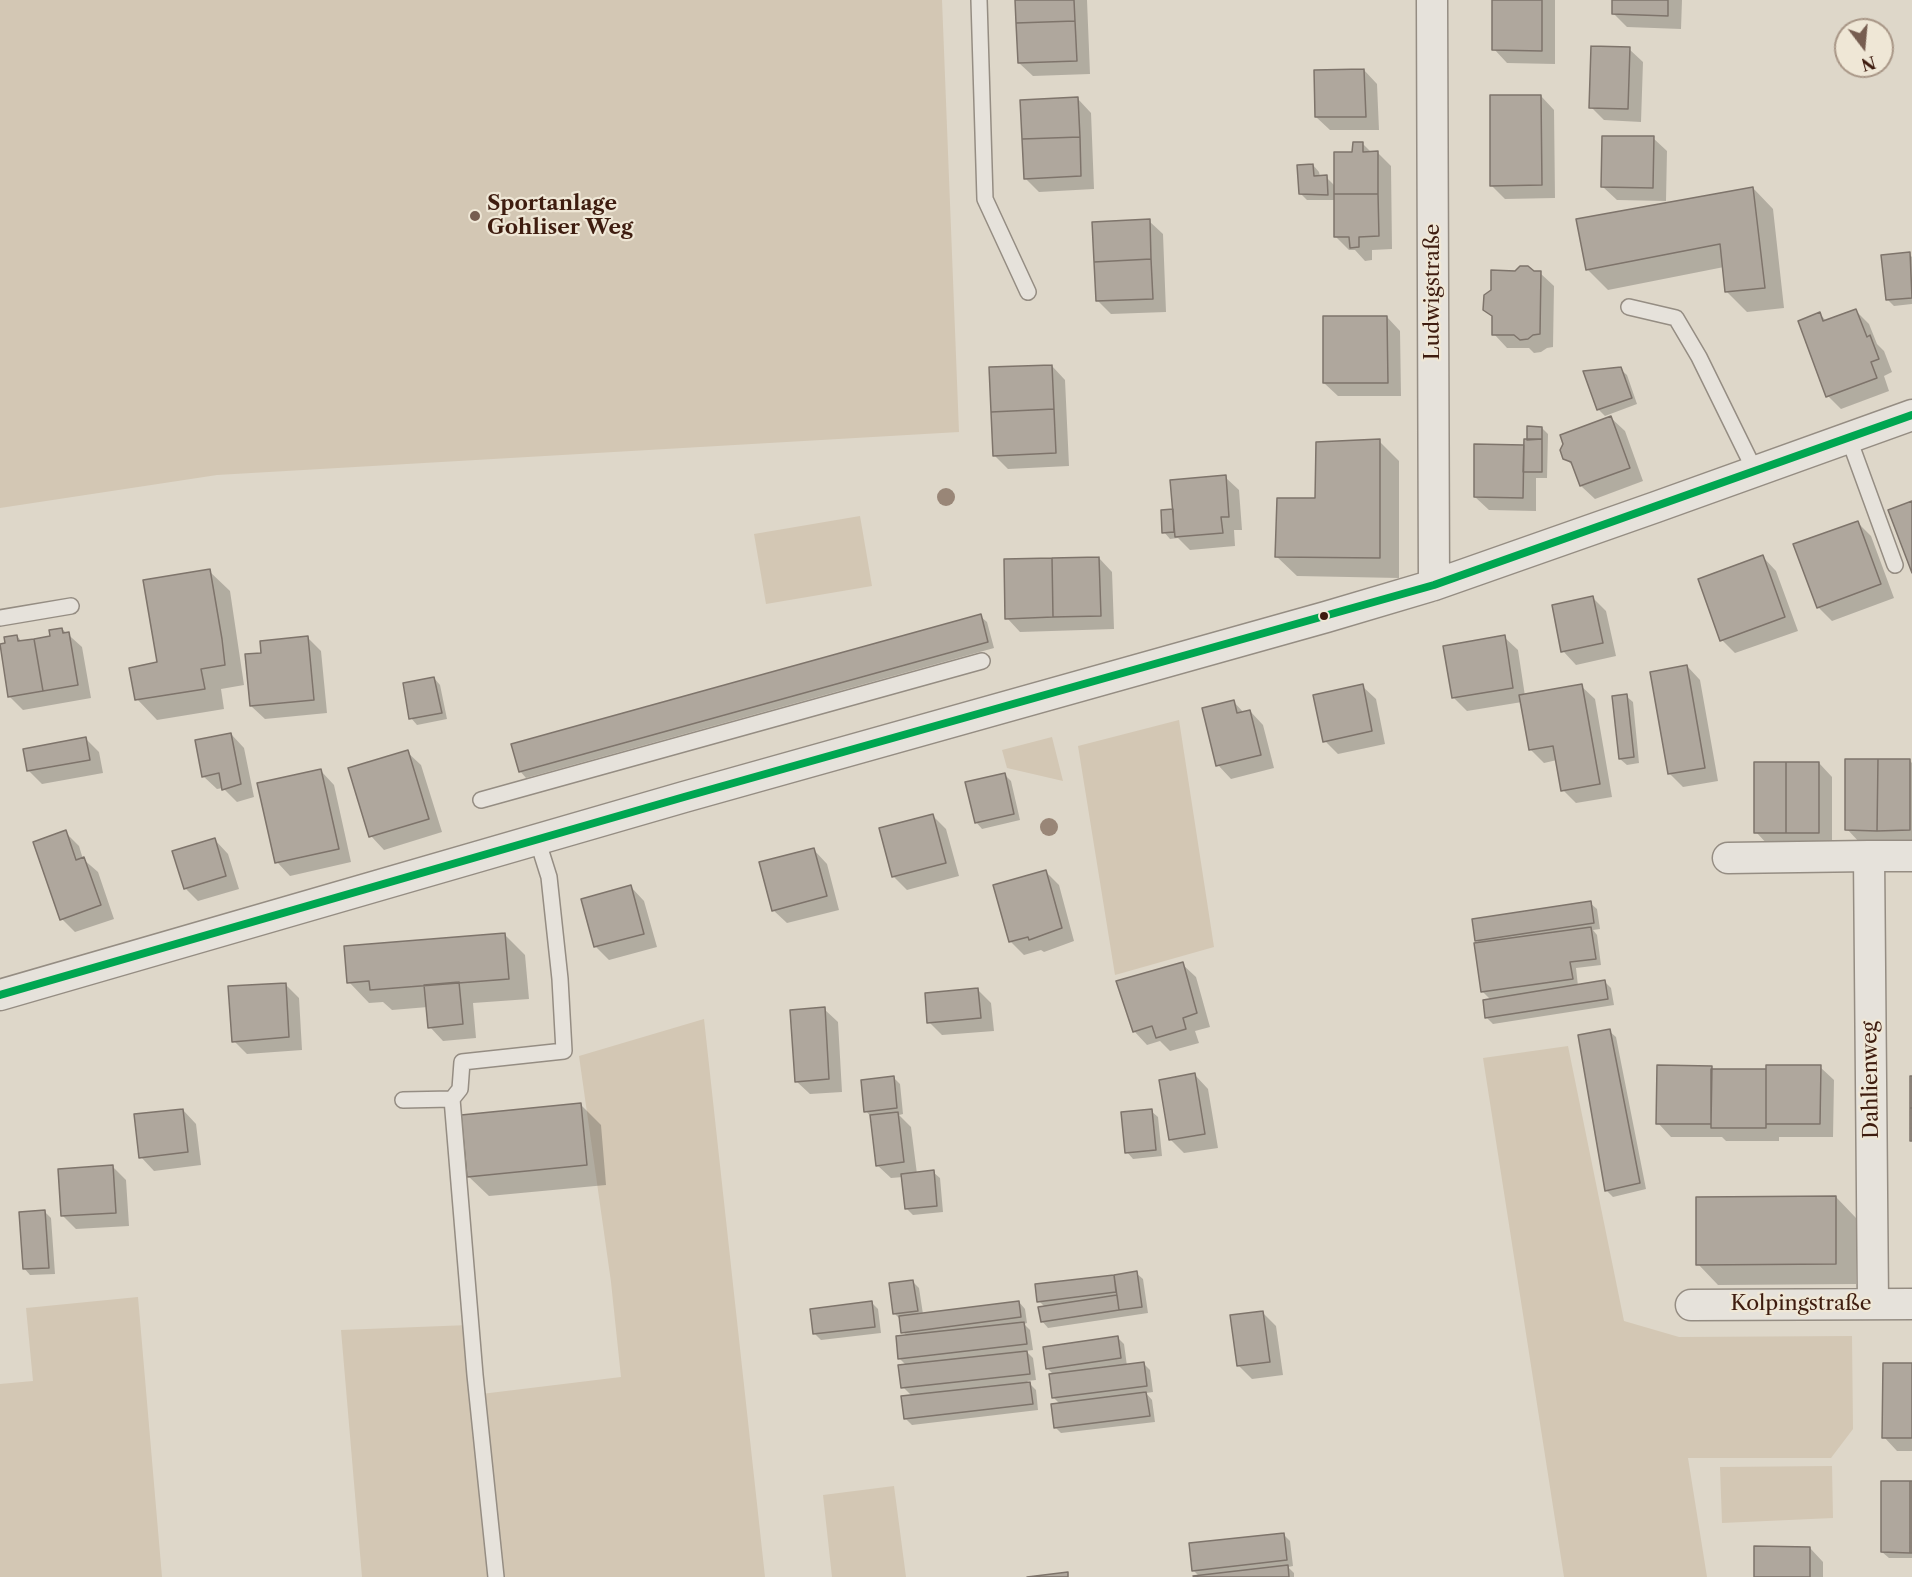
<!DOCTYPE html>
<meta charset="utf-8">
<style>
body{margin:0}
#map{position:relative;width:1912px;height:1577px;overflow:hidden;background:#ded7c9;font-family:"Libre Caslon Text",serif}
canvas{display:block}
.north{position:absolute;left:1834px;top:18px;width:60px;height:60px;box-sizing:border-box;background:#efe7d6;border:2px solid #a89686;border-radius:50%;rotate:164deg;font-size:16px;font-weight:700;line-height:24px;text-align:center;color:#3e1c0f}
.north::after{content:'';display:block;margin:auto;width:21px;height:27px;background:#765d50;clip-path:polygon(50% 0,100% 100%,50% 72%,0 100%)}
</style>
<div id="map">
<canvas width="1912" height="1577"></canvas>
<div class="north">N</div>
</div>
<script>
const c = document.querySelector('canvas').getContext('2d');
c.lineJoin = 'round';
function paint(path, color) {
  c.fillStyle = color;
  c.fill(path, 'evenodd');
}
function toPath(rows) {
  const path = new Path2D();
  for (const r of rows) {
    path.moveTo(r[0], r[1]);
    for (let i = 2; i < r.length; i += 2) path.lineTo(r[i], r[i + 1]);
  }
  return path;
}
function stroke(path, color, width, dash) {
  c.strokeStyle = color;
  c.lineWidth = width;
  c.lineCap = dash ? 'butt' : 'round';
  c.setLineDash(dash || []);
  c.stroke(path);
}
function drawText(font, color, halo, rows, align = 'center') {
  c.font = font + ' "Libre Caslon Text",serif';
  c.lineWidth = 4.5;
  c.setLineDash([]);
  c.textBaseline = 'middle';
  c.strokeStyle = halo;
  c.fillStyle = color;
  for (const [text, x, y, turn = 0] of rows) {
    c.save();
    c.translate(x, y);
    c.rotate((+turn || 0) * Math.PI / 180);
    c.textAlign = isNaN(turn) ? turn : align;
    if (halo) c.strokeText(text, 0, 0);
    c.fillText(text, 0, 0);
    c.restore();
  }
}
paint(toPath([
 [0,0,942,0,959,432,217,475,0,508],
 [860,516,872,586,766,604,754,534],
 [1179,720,1214,947,1115,975,1078,746],
 [1052,737,1063,781,1007,768,1002,750],
 [704,1019,765,1577,362,1577,341,1330,469,1325,473,1395,621,1377,611,1282,579,1056],
 [1568,1046,1624,1321,1679,1337,1852,1336,1853,1429,1831,1458,1688,1458,1707,1577,1564,1577,1483,1058],
 [138,1297,162,1577,0,1577,0,1384,33,1381,26,1308],
 [1832,1466,1833,1518,1722,1523,1720,1467],
 [894,1486,906,1577,832,1577,823,1495]
]), '#d3c7b4');
paint(toPath([
 [1016,0,1087,0,1090,74,1033,76,1019,63],
 [1494,0,1555,0,1555,64,1507,63,1494,49],
 [1614,0,1682,0,1681,29,1627,27,1613,13],
 [1629,49,1643,62,1641,122,1604,120,1591,107],
 [1364,70,1377,84,1379,130,1330,130,1316,117],
 [1541,96,1554,110,1555,198,1505,199,1491,185],
 [1078,99,1091,113,1094,189,1039,192,1025,178],
 [1653,138,1667,151,1666,201,1617,200,1603,187],
 [1362,143,1372,153,1378,153,1391,166,1392,249,1372,250,1372,260,1365,261,1355,250,1349,250,1335,236,1335,200,1307,200,1300,193,1313,165,1319,172,1320,177,1326,177,1335,186,1353,153],
 [1753,188,1773,209,1784,308,1747,312,1727,292,1724,267,1608,290,1588,270],
 [1149,221,1163,234,1166,312,1111,314,1097,300],
 [1909,254,1912,257,1912,304,1894,306,1888,300],
 [1533,273,1540,273,1554,286,1553,347,1547,348,1541,352,1534,353,1529,348,1507,348,1494,334,1494,318,1485,310],
 [1856,311,1869,324,1877,344,1884,351,1892,372,1884,376,1889,391,1841,409,1828,396,1820,314,1827,322],
 [1387,317,1400,331,1401,396,1338,396,1324,383],
 [1052,366,1065,380,1069,466,1008,469,994,455],
 [1620,369,1627,375,1637,404,1605,416,1598,409],
 [1611,418,1625,431,1643,481,1595,499,1581,486,1575,468,1565,458],
 [1542,428,1548,434,1547,478,1536,478,1536,511,1489,510,1475,497],
 [1379,441,1399,461,1399,578,1297,576,1276,556],
 [1225,477,1239,490,1242,530,1234,530,1235,546,1190,550,1178,538,1170,539,1164,532,1172,510],
 [1857,522,1871,536,1894,598,1832,621,1818,607],
 [1763,557,1776,571,1798,631,1735,653,1722,640],
 [1099,558,1112,572,1114,629,1020,632,1007,618],
 [209,571,230,591,244,685,221,689,224,709,157,720,137,699,159,663],
 [1593,598,1606,611,1616,656,1576,665,1563,651],
 [980,616,987,622,994,648,526,778,520,771],
 [62,629,82,647,91,698,23,710,9,696,17,636,22,642,51,637],
 [1504,637,1518,650,1525,696,1581,686,1595,699,1612,797,1576,803,1563,790,1557,760,1544,763,1530,749,1522,702,1467,711,1454,698],
 [308,638,321,651,327,713,265,719,251,706,263,654],
 [1687,666,1700,680,1718,781,1683,787,1669,773],
 [434,678,440,685,447,719,417,725,411,718],
 [1362,686,1376,699,1385,744,1338,754,1325,741],
 [1626,696,1633,702,1639,763,1627,765,1620,759],
 [1233,701,1244,713,1250,711,1263,725,1274,768,1231,779,1218,765],
 [231,734,244,748,254,797,237,802,223,788,217,789,203,776],
 [85,738,99,752,103,773,42,784,29,771],
 [407,752,421,765,442,832,384,850,371,836],
 [1910,761,1912,763,1912,843,1860,843,1847,829],
 [1819,763,1832,777,1832,846,1769,846,1756,832],
 [321,771,334,785,351,862,290,876,277,862],
 [1004,774,1011,781,1020,820,982,829,976,822],
 [933,816,946,829,959,876,907,890,893,876],
 [65,832,79,846,83,859,98,872,114,919,75,932,62,919],
 [215,840,228,854,239,889,198,901,185,888],
 [814,850,827,864,839,910,787,923,773,910],
 [1046,872,1059,885,1074,941,1044,952,1041,950,1024,955,1010,941],
 [631,887,644,901,657,947,609,960,595,946],
 [1590,903,1597,909,1600,929,1593,930,1597,935,1601,965,1576,968,1578,986,1605,982,1611,988,1614,1005,1493,1024,1487,1018,1484,1001,1491,1000,1482,991,1480,944,1477,940],
 [504,934,525,955,529,999,473,1003,476,1038,443,1041,430,1027,428,1007,392,1010,383,1002,369,1003,349,982],
 [1182,964,1196,977,1210,1027,1195,1031,1199,1043,1170,1051,1160,1041,1147,1045,1134,1031],
 [285,984,299,998,302,1050,247,1054,234,1041],
 [977,989,991,1003,994,1031,942,1035,929,1022],
 [824,1009,838,1022,842,1092,810,1094,796,1081],
 [1609,1031,1616,1037,1646,1189,1613,1197,1606,1190],
 [1711,1067,1714,1071,1767,1071,1820,1067,1834,1080,1833,1137,1779,1137,1779,1141,1726,1141,1722,1137,1671,1137,1658,1123],
 [1195,1075,1208,1089,1218,1148,1184,1153,1170,1139],
 [893,1077,900,1084,903,1114,899,1115,911,1127,917,1174,933,1172,940,1178,943,1212,913,1215,907,1209,903,1177,891,1178,877,1165,872,1118,866,1111],
 [581,1105,601,1125,606,1185,489,1196,468,1176],
 [183,1110,196,1124,201,1165,154,1171,141,1157],
 [1151,1111,1158,1117,1162,1156,1133,1159,1127,1152],
 [113,1167,126,1180,129,1226,76,1229,63,1216],
 [1836,1197,1856,1218,1856,1284,1718,1285,1698,1264],
 [45,1212,51,1218,55,1274,30,1275,24,1268],
 [1136,1273,1143,1279,1148,1313,1048,1328,1042,1321,1045,1307,1039,1301,1037,1286],
 [913,1282,919,1288,923,1314,1019,1302,1025,1309,1027,1323,1024,1324,1030,1330,1033,1350,1026,1351,1033,1358,1036,1380,1027,1381,1036,1390,1038,1410,912,1425,905,1418,912,1396,903,1387,907,1366,900,1359,907,1336,903,1332,901,1320,894,1313],
 [872,1303,878,1309,881,1333,821,1340,815,1334],
 [1263,1313,1276,1326,1283,1375,1252,1379,1238,1365],
 [1118,1338,1124,1344,1127,1366,1144,1364,1150,1370,1153,1392,1146,1393,1152,1400,1155,1422,1061,1433,1055,1427,1060,1404,1053,1397,1054,1375,1047,1368],
 [1912,1365,1912,1451,1897,1451,1884,1437],
 [1912,1483,1912,1558,1889,1558,1882,1552],
 [1283,1534,1290,1541,1293,1566,1288,1567,1294,1573,1294,1577,1197,1577,1200,1577,1193,1570],
 [1810,1548,1823,1562,1823,1577,1756,1577]
]), '#0003');
const building = toPath([
 [1015,0,1074,0,1075,21,1016,23,1015,0],
 [1492,0,1542,0,1542,51,1492,50,1492,0],
 [1612,0,1668,0,1668,16,1612,14,1612,0],
 [1075,21,1077,61,1018,63,1016,23,1075,21],
 [1591,46,1630,47,1628,109,1589,108,1591,46],
 [1364,69,1366,117,1315,117,1314,70,1364,69],
 [1490,95,1541,95,1542,185,1490,186,1490,95],
 [1078,97,1080,137,1022,139,1020,100,1078,97],
 [1602,136,1654,136,1653,188,1601,187,1602,136],
 [1080,137,1081,176,1024,179,1022,139,1080,137],
 [1353,142,1363,142,1363,152,1378,151,1378,194,1334,194,1334,152,1352,152,1353,142],
 [1313,164,1314,176,1327,175,1328,195,1299,194,1297,165,1313,164],
 [1753,187,1765,288,1725,292,1720,244,1586,270,1576,219,1753,187],
 [1334,194,1378,194,1379,236,1359,237,1359,247,1350,248,1349,237,1334,237,1334,194],
 [1150,219,1151,259,1094,262,1092,222,1150,219],
 [1910,252,1912,298,1886,300,1881,255,1910,252],
 [1151,259,1153,299,1096,301,1094,262,1151,259],
 [1520,266,1528,266,1534,271,1541,271,1540,334,1533,335,1528,339,1520,340,1514,335,1492,335,1492,316,1483,310,1484,295,1491,290,1491,270,1515,271,1520,266],
 [1856,309,1867,337,1870,335,1879,359,1871,362,1877,378,1826,397,1798,321,1820,312,1823,321,1856,309],
 [1323,316,1387,316,1388,383,1323,383,1323,316],
 [1052,365,1054,409,991,412,989,367,1052,365],
 [1621,367,1632,398,1597,410,1583,371,1621,367],
 [1054,409,1056,453,993,456,991,412,1054,409],
 [1611,416,1630,468,1580,486,1571,462,1563,459,1560,450,1563,444,1560,435,1611,416],
 [1527,426,1542,427,1542,439,1527,440,1527,426],
 [1380,439,1380,558,1275,557,1277,498,1315,498,1316,442,1380,439],
 [1524,439,1542,439,1542,472,1523,472,1524,439],
 [1474,444,1524,445,1523,498,1474,497,1474,444],
 [1226,475,1229,517,1221,517,1223,533,1175,537,1170,480,1226,475],
 [1912,501,1912,573,1888,510,1912,501],
 [1173,509,1174,532,1162,533,1161,510,1173,509],
 [1858,521,1881,584,1817,608,1793,544,1858,521],
 [1763,555,1785,617,1720,641,1698,579,1763,555],
 [1099,557,1101,616,1053,617,1052,558,1099,557],
 [1052,558,1053,617,1005,619,1004,559,1052,558],
 [210,569,222,639,225,665,201,669,205,689,135,700,129,668,157,662,143,580,210,569],
 [1593,596,1603,643,1561,652,1552,605,1593,596],
 [981,614,988,642,519,772,511,744,981,614],
 [62,628,63,633,69,632,78,685,43,691,34,639,50,636,49,630,62,628],
 [17,635,18,641,34,639,43,691,8,697,0,644,5,643,4,637,17,635],
 [1505,635,1513,688,1452,698,1443,646,1505,635],
 [308,636,314,700,250,706,245,654,261,653,260,641,308,636],
 [1687,665,1705,768,1668,774,1650,672,1687,665],
 [434,677,442,713,409,719,403,683,434,677],
 [1363,684,1372,731,1323,742,1313,695,1363,684],
 [1582,684,1600,784,1561,791,1553,746,1529,750,1519,695,1582,684],
 [1627,694,1634,757,1619,759,1612,696,1627,694],
 [1234,700,1237,713,1250,710,1261,755,1216,766,1202,708,1234,700],
 [231,733,241,784,222,790,219,773,202,777,195,740,231,733],
 [86,737,90,760,27,771,23,749,86,737],
 [408,750,429,819,369,837,348,768,408,750],
 [1845,759,1878,759,1877,831,1845,830,1845,759],
 [1878,759,1910,759,1910,830,1877,831,1878,759],
 [1754,762,1786,762,1786,833,1754,833,1754,762],
 [1786,762,1819,762,1819,833,1786,833,1786,762],
 [321,769,339,849,275,863,257,783,321,769],
 [1005,773,1014,814,975,823,965,782,1005,773],
 [933,814,946,863,892,877,879,828,933,814],
 [66,830,76,860,84,857,101,905,60,920,33,842,66,830],
 [215,838,226,876,184,889,172,851,215,838],
 [814,848,827,896,772,911,759,862,814,848],
 [1046,870,1062,928,1029,940,1028,937,1009,942,993,885,1046,870],
 [631,885,644,934,594,947,581,899,631,885],
 [1591,901,1594,923,1475,941,1472,919,1591,901],
 [1591,927,1596,959,1570,962,1573,979,1481,992,1474,943,1591,927],
 [505,933,509,979,370,990,369,981,347,983,344,946,505,933],
 [1183,962,1197,1013,1183,1018,1186,1029,1156,1038,1152,1026,1133,1032,1116,981,1183,962],
 [1605,980,1608,999,1485,1018,1483,1000,1605,980],
 [459,982,463,1024,428,1028,424,985,459,982],
 [286,983,289,1037,232,1042,228,986,286,983],
 [978,988,981,1018,927,1023,925,993,978,988],
 [825,1007,829,1079,795,1082,790,1010,825,1007],
 [1610,1029,1640,1183,1605,1191,1578,1035,1610,1029],
 [1657,1065,1712,1066,1711,1124,1656,1124,1657,1065],
 [1766,1065,1821,1065,1820,1124,1766,1124,1766,1065],
 [1711,1069,1766,1069,1766,1128,1711,1128,1711,1069],
 [1195,1073,1205,1134,1169,1140,1159,1080,1195,1073],
 [894,1076,897,1108,864,1112,861,1080,894,1076],
 [1910,1076,1912,1076,1912,1108,1910,1108,1910,1076],
 [581,1103,587,1165,467,1177,461,1115,581,1103],
 [1910,1108,1912,1108,1912,1141,1910,1141,1910,1108],
 [183,1109,188,1152,139,1158,134,1114,183,1109],
 [1152,1109,1156,1150,1125,1153,1121,1112,1152,1109],
 [898,1112,904,1162,876,1166,870,1115,898,1112],
 [113,1165,116,1213,61,1216,58,1169,113,1165],
 [934,1170,937,1206,905,1209,901,1174,934,1170],
 [1836,1196,1836,1264,1696,1265,1696,1197,1836,1196],
 [45,1210,49,1268,23,1269,19,1212,45,1210],
 [1137,1271,1142,1307,1119,1310,1114,1275,1137,1271],
 [1114,1275,1116,1292,1037,1302,1035,1284,1114,1275],
 [913,1280,918,1311,893,1314,889,1283,913,1280],
 [1117,1295,1119,1310,1041,1322,1038,1307,1117,1295],
 [872,1301,875,1327,813,1334,810,1309,872,1301],
 [1019,1301,1021,1317,901,1333,899,1316,1019,1301],
 [1263,1311,1270,1362,1237,1366,1230,1315,1263,1311],
 [1024,1322,1027,1344,898,1359,896,1336,1024,1322],
 [1118,1336,1121,1358,1046,1369,1043,1347,1118,1336],
 [1027,1351,1030,1374,901,1388,898,1365,1027,1351],
 [1144,1362,1147,1386,1052,1398,1049,1374,1144,1362],
 [1883,1363,1912,1363,1912,1438,1882,1438,1883,1363],
 [1030,1382,1033,1404,904,1419,901,1396,1030,1382],
 [1146,1392,1150,1416,1054,1428,1051,1404,1146,1392],
 [1881,1481,1910,1481,1910,1553,1881,1552,1881,1481],
 [1910,1481,1912,1481,1912,1553,1910,1553,1910,1481],
 [1284,1533,1287,1560,1192,1571,1189,1543,1284,1533],
 [1754,1546,1810,1547,1810,1577,1754,1577,1754,1546],
 [1288,1565,1289,1577,1194,1577,1193,1576,1288,1565],
 [1068,1572,1068,1577,1027,1577,1068,1572]
]);
paint(building, '#afa79d');
stroke(building, '#7e746b', 1.5);
const service = toPath([
 [979,0,985,199,1028,292],
 [1629,307,1676,318,1699,357,1755,471],
 [1849,439,1895,565],
 [0,618,71,606],
 [481,800,982,661],
 [452,1099,475,1375,496,1577],
 [403,1100,452,1099,460,1089,462,1062,564,1051,560,979,549,877,537,839]
]);
const minor = toPath([
 [1432,0,1434,585],
 [1728,858,1869,856],
 [0,995,684,797,1326,617,1434,585,1656,507,1912,415],
 [1873,1304,1869,856,1912,856],
 [1691,1305,1912,1304]
]);
stroke(service, '#958d83', 18);
stroke(minor, '#958d83', 33);
stroke(service, '#e6e2db', 15);
stroke(minor, '#e6e2db', 30);
stroke(toPath([
 [0,995,684,797,1434,585,1912,415]
]), '#00a651', 8);
c.fillStyle = '#998677';
for (const [x, y] of [
 [946,497],
 [1049,827]
]) {
  c.beginPath();
  c.arc(x, y, 9, 0, 2 * Math.PI);
  c.fill();
}
for (const [x, y, r, color] of [
 [475,216,6,"#765d50"],
 [1324,616,5,"#3e1c0f"]
]) {
  const dot = new Path2D();
  dot.arc(x, y, r, 0, 2 * Math.PI);
  c.fillStyle = color;
  c.fill(dot);
  stroke(dot, '#efe7d6', 2);
}
drawText('bold 21px', '#3e1c0f', '#efe7d6', [
 ["Sportanlage",487,204],
 ["Gohliser Weg",487,228]
], 'left');
drawText('21px', '#3e1c0f', '#efe7d6', [
 ["Ludwigstraße",1433,292,-90],
 ["Dahlienweg",1871,1080,-91],
 ["Kolpingstraße",1801,1304]
]);
</script>
